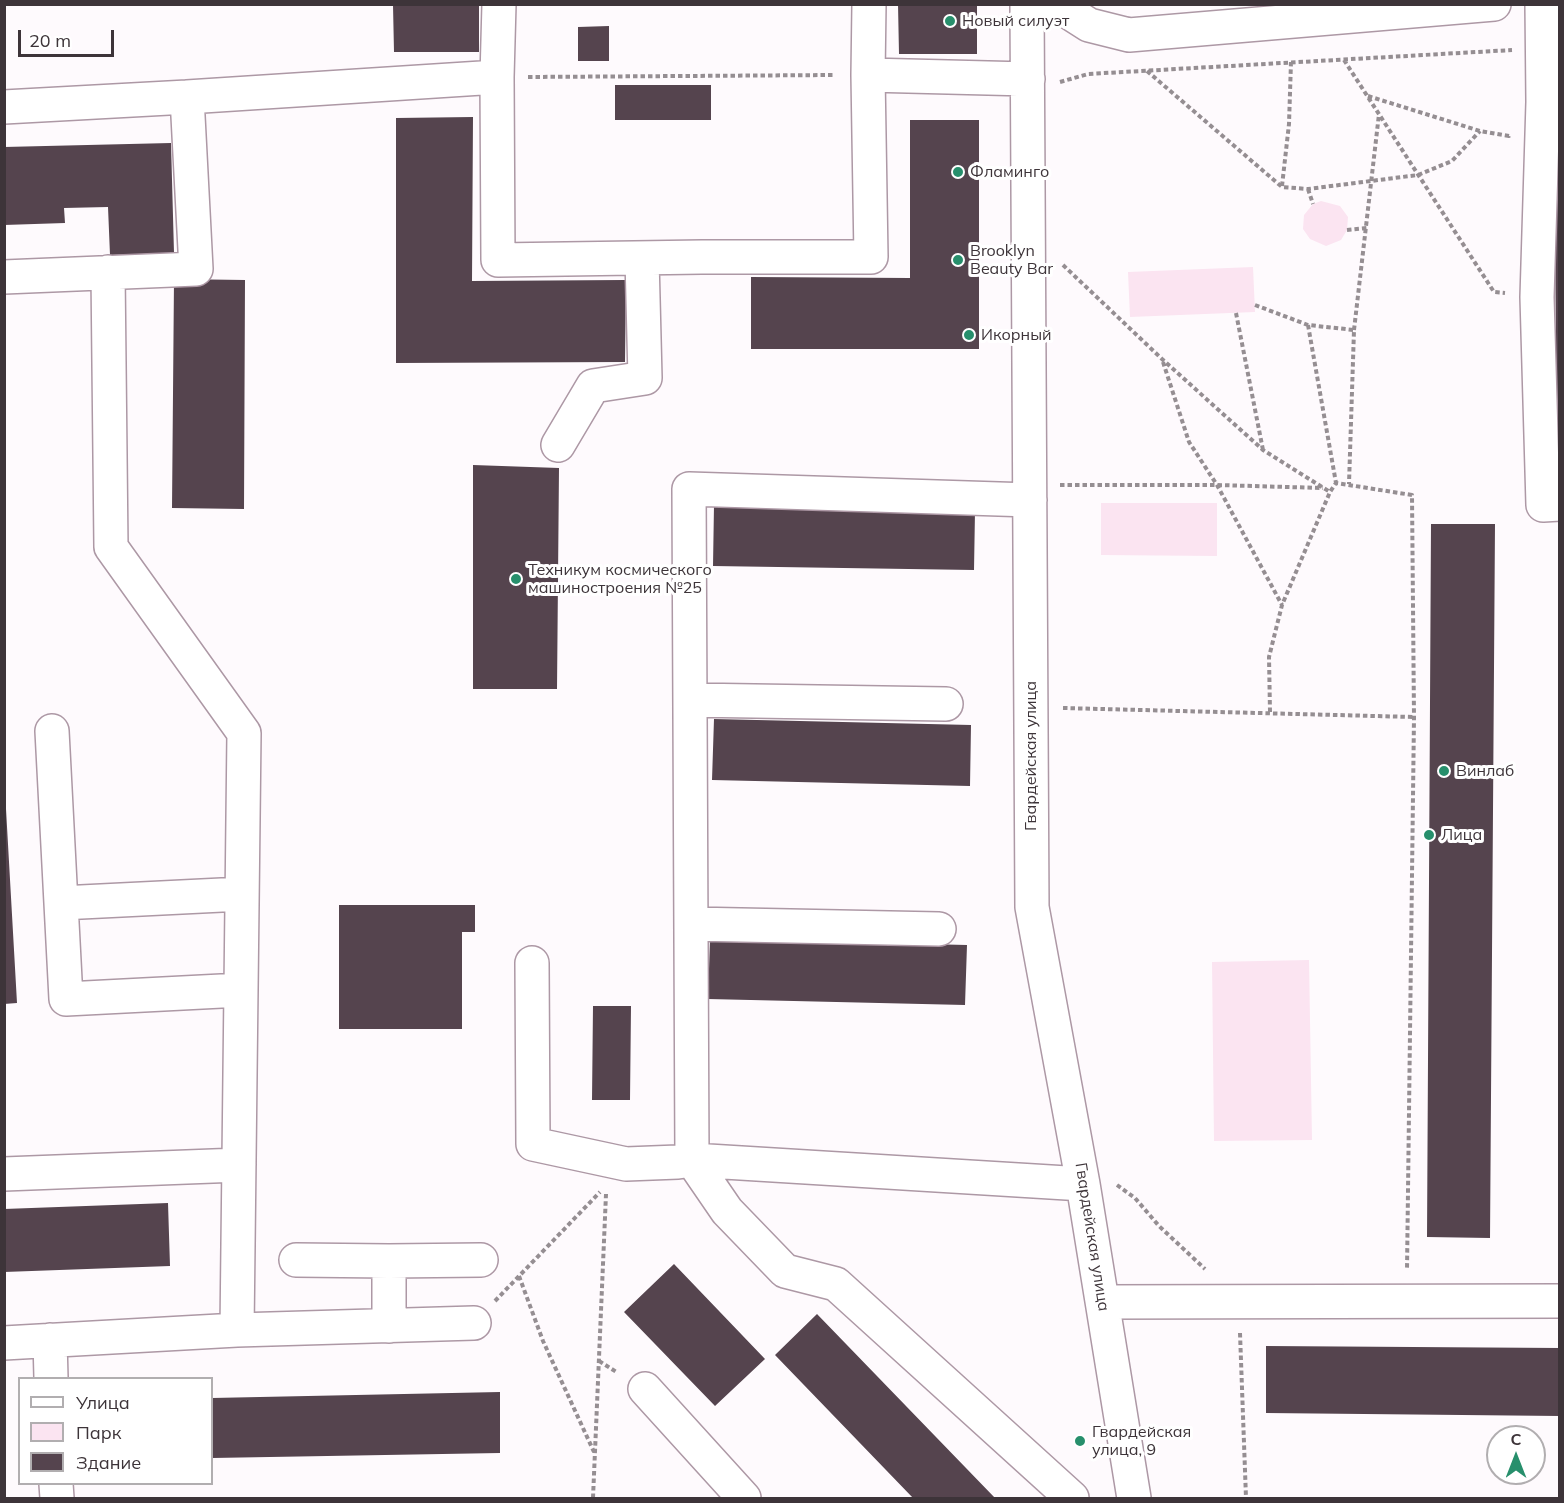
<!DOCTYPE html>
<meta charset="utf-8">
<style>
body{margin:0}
#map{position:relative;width:1564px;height:1503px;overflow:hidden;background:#fefafd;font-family:Mulish,sans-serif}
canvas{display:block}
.frame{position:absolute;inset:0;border:6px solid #3d3439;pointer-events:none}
.legend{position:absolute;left:18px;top:1377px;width:195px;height:108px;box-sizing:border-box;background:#fff;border:2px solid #b1aeb0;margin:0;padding:8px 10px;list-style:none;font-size:18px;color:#3d3439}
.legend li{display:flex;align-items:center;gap:12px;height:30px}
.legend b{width:30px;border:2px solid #b1aeb0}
.north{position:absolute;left:1486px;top:1425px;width:60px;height:60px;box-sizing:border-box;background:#fff;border:2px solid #b1aeb0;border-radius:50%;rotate:0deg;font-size:16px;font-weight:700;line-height:24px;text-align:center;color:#3d3439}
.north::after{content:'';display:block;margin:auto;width:21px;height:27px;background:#278f6c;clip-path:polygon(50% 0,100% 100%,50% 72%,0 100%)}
.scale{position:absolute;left:18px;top:30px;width:96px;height:27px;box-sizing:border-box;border:3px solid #3d3439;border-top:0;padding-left:8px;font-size:18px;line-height:21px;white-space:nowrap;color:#3d3439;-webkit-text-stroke:4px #fff;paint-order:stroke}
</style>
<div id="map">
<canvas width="1564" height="1503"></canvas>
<div class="frame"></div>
<ul class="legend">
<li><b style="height:8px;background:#fff"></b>Улица</li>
<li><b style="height:16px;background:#fbe4f1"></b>Парк</li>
<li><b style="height:16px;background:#55444e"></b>Здание</li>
</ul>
<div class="north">С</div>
<div class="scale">20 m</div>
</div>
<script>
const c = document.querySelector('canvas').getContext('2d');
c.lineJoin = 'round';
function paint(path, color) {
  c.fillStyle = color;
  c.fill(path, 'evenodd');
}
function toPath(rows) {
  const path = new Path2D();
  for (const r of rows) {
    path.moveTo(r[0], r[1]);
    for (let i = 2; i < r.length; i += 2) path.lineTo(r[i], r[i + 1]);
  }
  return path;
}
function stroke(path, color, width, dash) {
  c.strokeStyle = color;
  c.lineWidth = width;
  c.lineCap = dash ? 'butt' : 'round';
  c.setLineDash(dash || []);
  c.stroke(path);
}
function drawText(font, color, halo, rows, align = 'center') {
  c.font = font + ' Mulish,sans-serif';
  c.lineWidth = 6;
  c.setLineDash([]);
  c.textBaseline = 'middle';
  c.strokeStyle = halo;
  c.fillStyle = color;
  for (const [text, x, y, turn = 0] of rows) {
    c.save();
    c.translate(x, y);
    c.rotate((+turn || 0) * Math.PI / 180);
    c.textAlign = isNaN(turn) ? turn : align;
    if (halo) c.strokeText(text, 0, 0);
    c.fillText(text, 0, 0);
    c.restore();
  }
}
paint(toPath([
 [1321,201,1340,206,1348,217,1347,230,1341,240,1326,246,1310,239,1303,229,1304,215,1313,204],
 [1253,267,1255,312,1130,317,1128,272],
 [1101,503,1217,503,1217,556,1101,555],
 [1309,960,1312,1140,1214,1141,1212,962]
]), '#fbe4f1');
paint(toPath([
 [898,4,977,4,977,54,899,54],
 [393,5,479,5,479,52,394,52],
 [609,26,609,61,578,61,578,27],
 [615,85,711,85,711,120,615,120],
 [1554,111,1560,111,1560,472,1557,472],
 [473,117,472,281,626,280,625,362,396,363,396,118],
 [910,120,979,120,979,349,751,349,751,277,910,278],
 [171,143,174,253,110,255,108,207,64,208,65,223,4,225,4,147],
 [174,279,245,280,244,509,172,508],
 [473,465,559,468,557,689,473,689],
 [714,505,975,511,974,570,713,566],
 [1431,524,1495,524,1490,1238,1427,1237],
 [714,719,971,725,970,786,712,780],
 [4,809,6,809,17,1003,4,1004],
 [339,905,475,905,475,932,462,932,462,1029,339,1029],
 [710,939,967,945,965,1005,708,999],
 [593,1006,631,1006,630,1100,592,1100],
 [168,1203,170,1266,4,1272,4,1209],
 [674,1264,765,1359,715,1406,624,1312],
 [817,1314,995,1498,913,1498,775,1355],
 [1266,1346,1560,1348,1560,1416,1266,1413],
 [500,1392,500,1453,212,1458,212,1398]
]), '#55444e');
const minor = toPath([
 [869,4,868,75,1028,79],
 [1027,4,1032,907,1083,1184,1134,1498],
 [1056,4,1089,25,1129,35,1494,4],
 [1542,4,1543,102,1537,297,1543,505,1560,504],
 [497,77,498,260,702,257,871,257,868,75],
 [187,97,497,77,499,4],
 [4,107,187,97,196,269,4,277],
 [108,272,111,547,244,733,237,1330],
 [558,445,593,386,645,378,642,259],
 [1030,500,689,489,692,1160,727,1211,785,1271,836,1284,1072,1498],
 [690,700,946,704],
 [52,731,66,999,241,990],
 [61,903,242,894],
 [691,924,939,929],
 [532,963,533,1144,626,1164,678,1162,692,1160,1083,1184],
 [4,1174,239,1165],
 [296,1260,389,1261,389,1326],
 [389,1261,481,1260],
 [1103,1302,1560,1301],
 [50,1340,51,1378],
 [4,1343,237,1330,474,1323],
 [645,1389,744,1498],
 [56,1484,57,1498]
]);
stroke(minor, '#ad98a5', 36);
stroke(toPath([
 [1344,60,1494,292,1505,293],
 [1147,71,1282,187,1308,189,1418,175,1452,161,1480,131],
 [528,77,835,75],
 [1060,82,1088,74,1512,50],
 [1368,96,1480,131,1509,136,1510,134],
 [1282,186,1289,124,1291,62],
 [1308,189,1313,204],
 [1347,230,1367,228],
 [1063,265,1162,359,1263,450,1330,492,1336,483,1412,495,1414,717,1407,1270],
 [1255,305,1308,325,1354,330,1349,484],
 [1236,313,1263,450],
 [1308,325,1336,483],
 [1354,330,1379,114],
 [1163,362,1189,442,1217,485,1282,605],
 [1060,485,1217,485,1323,488],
 [1063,708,1414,717],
 [1270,712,1269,657,1282,605,1330,492],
 [1117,1185,1135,1198,1159,1226,1205,1269],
 [519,1276,543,1341,594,1452],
 [495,1301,600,1192],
 [1240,1333,1246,1498],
 [599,1361,618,1373],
 [593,1498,606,1194]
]), '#958e92', 4, [4.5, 3]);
stroke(minor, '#fff', 33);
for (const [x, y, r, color] of [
 [950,21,6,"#278f6c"],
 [958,172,6,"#278f6c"],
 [958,260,6,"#278f6c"],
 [969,335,6,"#278f6c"],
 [516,579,6,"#278f6c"],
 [1444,771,6,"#278f6c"],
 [1429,835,6,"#278f6c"],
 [1080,1441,6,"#278f6c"]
]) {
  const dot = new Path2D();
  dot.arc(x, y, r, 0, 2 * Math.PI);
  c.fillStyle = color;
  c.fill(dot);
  stroke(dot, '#fff', 2);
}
drawText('16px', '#3d3439', '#fff', [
 ["Новый силуэт",962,21],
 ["Фламинго",970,172],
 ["Brooklyn",970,251],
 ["Beauty Bar",970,269],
 ["Икорный",981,335],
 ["Техникум космического",528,570],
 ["машиностроения №25",528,588],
 ["Винлаб",1456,771],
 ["Лица",1441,835],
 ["Гвардейская",1092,1432],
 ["улица, 9",1092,1450]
], 'left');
drawText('16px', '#3d3439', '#fff', [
 ["Гвардейская улица",1031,756,-90],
 ["Гвардейская улица",1092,1237,81]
]);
</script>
